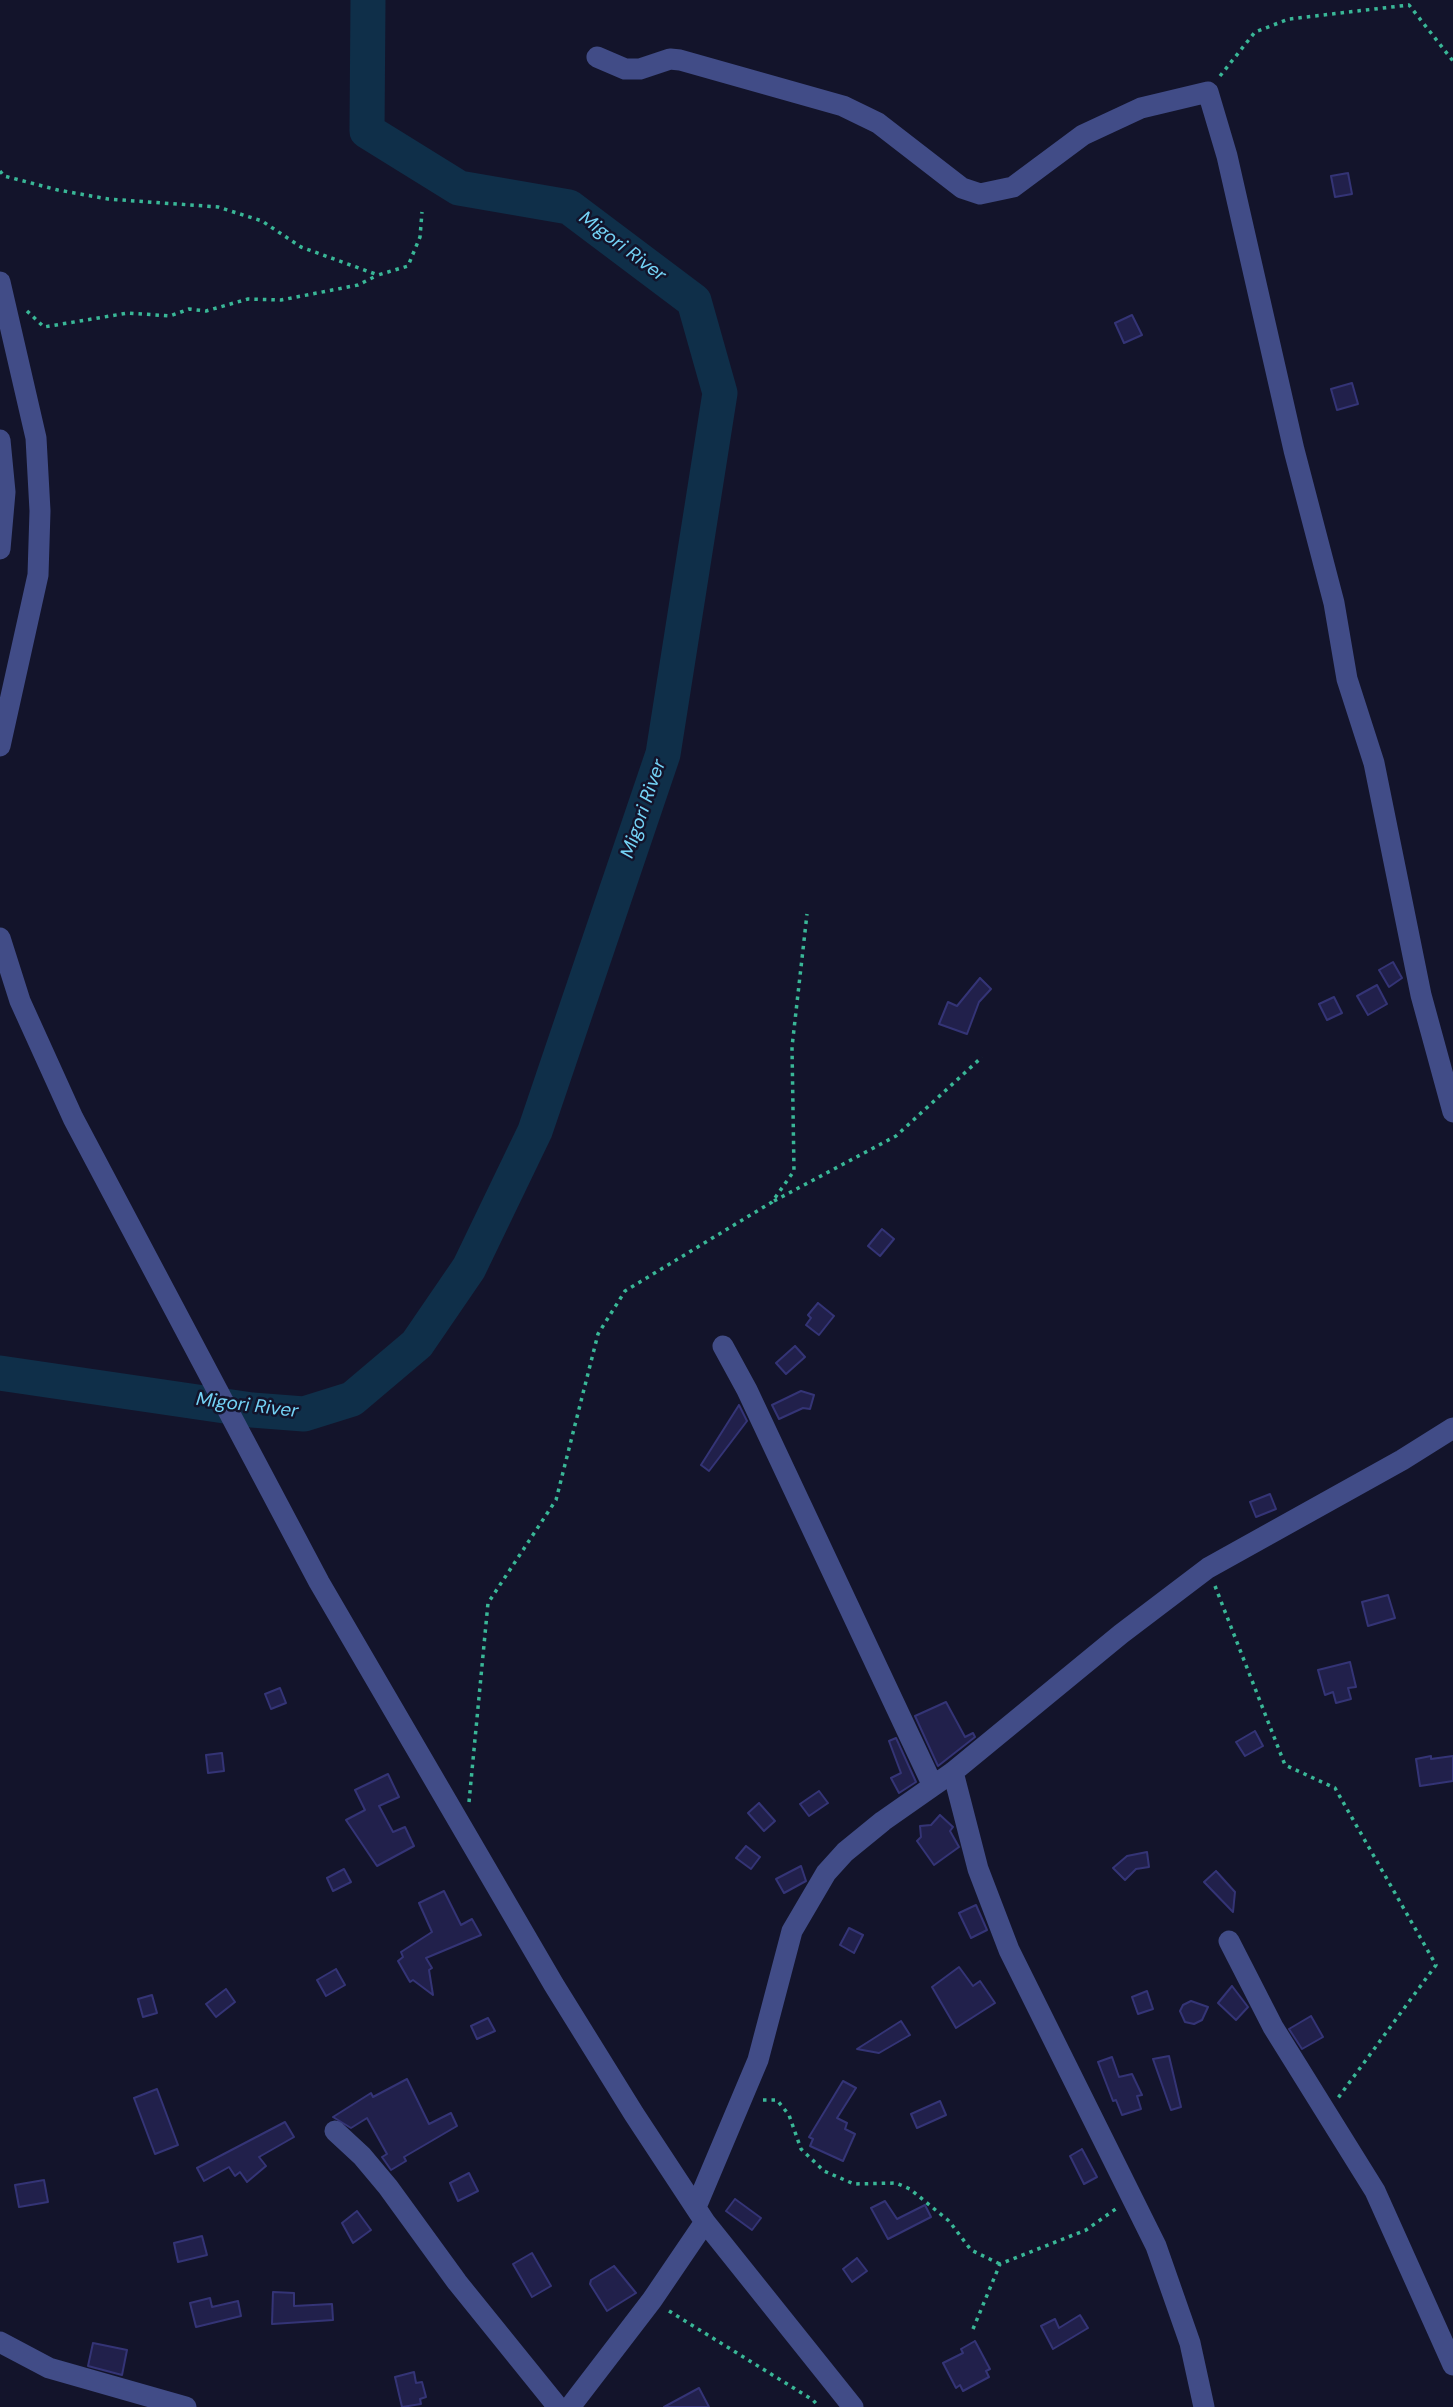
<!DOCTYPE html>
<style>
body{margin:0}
canvas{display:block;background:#13142b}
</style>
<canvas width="1453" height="2407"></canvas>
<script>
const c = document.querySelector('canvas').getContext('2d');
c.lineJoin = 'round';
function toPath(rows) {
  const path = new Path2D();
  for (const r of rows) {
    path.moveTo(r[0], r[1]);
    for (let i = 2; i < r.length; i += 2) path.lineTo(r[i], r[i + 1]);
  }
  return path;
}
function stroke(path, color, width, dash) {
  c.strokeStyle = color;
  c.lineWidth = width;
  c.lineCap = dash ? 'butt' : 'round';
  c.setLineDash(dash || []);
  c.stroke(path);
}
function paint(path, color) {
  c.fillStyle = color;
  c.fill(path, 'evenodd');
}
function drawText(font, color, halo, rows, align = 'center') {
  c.font = font + ' "DM Sans",sans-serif';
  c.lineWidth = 5;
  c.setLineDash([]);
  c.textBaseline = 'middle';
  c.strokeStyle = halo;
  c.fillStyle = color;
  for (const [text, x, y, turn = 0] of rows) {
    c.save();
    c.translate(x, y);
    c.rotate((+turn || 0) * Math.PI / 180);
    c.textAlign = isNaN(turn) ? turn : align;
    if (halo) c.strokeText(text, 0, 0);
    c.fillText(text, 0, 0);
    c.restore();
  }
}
stroke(toPath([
 [0,1373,252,1410,304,1414,352,1399,417,1344,469,1268,535,1131,663,754,720,393,694,301,569,207,459,188,367,131,368,0]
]), '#0f2f49', 35);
const building = toPath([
 [1348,173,1352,194,1335,197,1331,176,1348,173],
 [1132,315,1142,335,1124,343,1115,323,1132,315],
 [1352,383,1358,404,1337,410,1331,389,1352,383],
 [1393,962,1402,978,1389,987,1379,970,1393,962],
 [980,978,991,989,979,1002,967,1034,939,1024,948,1002,957,1006,980,978],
 [1377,985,1387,1004,1368,1015,1357,996,1377,985],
 [1334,997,1342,1013,1327,1020,1319,1004,1334,997],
 [882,1229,894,1239,880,1256,868,1246,882,1229],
 [818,1303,834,1316,819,1335,806,1325,811,1318,808,1315,818,1303],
 [795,1346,805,1357,786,1374,776,1363,795,1346],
 [801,1391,814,1395,810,1409,803,1408,779,1419,772,1405,801,1391],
 [739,1405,747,1421,709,1471,701,1465,739,1405],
 [1270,1494,1276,1509,1256,1517,1250,1502,1270,1494],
 [1388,1595,1395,1618,1368,1626,1362,1602,1388,1595],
 [1350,1662,1356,1687,1348,1688,1351,1699,1336,1703,1333,1692,1325,1695,1318,1670,1350,1662],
 [280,1688,286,1703,271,1709,265,1694,280,1688],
 [946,1702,965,1737,973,1733,975,1737,938,1766,915,1716,946,1702],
 [1255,1731,1263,1746,1245,1756,1236,1742,1255,1731],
 [896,1738,916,1782,899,1793,891,1778,901,1773,889,1741,896,1738],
 [222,1753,224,1771,208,1773,206,1755,222,1753],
 [1431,1756,1431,1759,1453,1756,1453,1781,1420,1786,1416,1759,1431,1756],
 [388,1774,399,1797,379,1806,393,1832,405,1827,414,1846,377,1866,346,1820,365,1810,355,1790,388,1774],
 [819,1791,828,1803,809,1816,800,1804,819,1791],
 [759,1803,775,1821,764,1831,748,1813,759,1803],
 [940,1815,953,1827,950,1831,959,1847,934,1865,917,1841,921,1837,920,1826,931,1825,940,1815],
 [746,1846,760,1857,751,1869,736,1858,746,1846],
 [1147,1852,1149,1867,1136,1869,1125,1880,1113,1868,1127,1856,1147,1852],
 [801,1866,806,1881,784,1893,776,1879,801,1866],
 [344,1869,351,1882,333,1891,327,1878,344,1869],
 [1216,1871,1235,1892,1233,1912,1204,1882,1216,1871],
 [444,1891,461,1925,472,1919,481,1935,426,1958,432,1968,429,1970,433,1995,413,1980,410,1982,398,1961,403,1957,401,1952,432,1932,419,1903,444,1891],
 [976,1905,987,1930,971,1938,959,1913,976,1905],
 [849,1928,863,1935,854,1953,840,1945,849,1928],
 [959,1967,973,1986,980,1981,995,2003,956,2028,932,1987,959,1967],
 [336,1969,345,1985,326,1996,317,1980,336,1969],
 [1232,1986,1248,2007,1236,2020,1218,2003,1232,1986],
 [226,1989,235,2002,216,2017,206,2004,226,1989],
 [1147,1991,1153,2009,1138,2014,1132,1997,1147,1991],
 [152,1995,157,2013,143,2017,138,1999,152,1995],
 [1191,2001,1208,2007,1202,2020,1194,2024,1185,2022,1180,2011,1183,2005,1191,2001],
 [1311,2016,1323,2037,1302,2049,1289,2029,1311,2016],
 [488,2018,495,2031,477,2039,471,2026,488,2018],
 [901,2021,910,2035,879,2053,857,2049,901,2021],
 [1169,2056,1181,2107,1171,2110,1153,2059,1169,2056],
 [1112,2057,1119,2077,1132,2074,1142,2095,1137,2096,1141,2109,1122,2115,1116,2100,1113,2101,1098,2062,1112,2057],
 [407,2079,429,2124,451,2113,457,2126,404,2157,406,2161,391,2170,382,2157,387,2154,367,2118,351,2128,333,2117,371,2093,373,2097,407,2079],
 [843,2081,856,2088,837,2118,847,2123,845,2129,855,2134,843,2161,810,2146,813,2139,809,2137,843,2081],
 [157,2089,178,2145,155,2154,134,2098,157,2089],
 [940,2101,946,2115,917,2128,911,2114,940,2101],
 [285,2122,294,2137,259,2157,266,2166,247,2182,240,2172,235,2176,229,2167,204,2181,197,2168,285,2122],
 [1082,2149,1097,2177,1084,2184,1070,2156,1082,2149],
 [469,2173,478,2191,458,2201,450,2183,469,2173],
 [44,2180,48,2202,19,2207,15,2185,44,2180],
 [735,2199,761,2218,752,2230,726,2211,735,2199],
 [885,2201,897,2219,925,2205,931,2217,888,2239,871,2208,885,2201],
 [357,2211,371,2230,353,2243,342,2223,357,2211],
 [202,2236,207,2255,178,2262,174,2243,202,2236],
 [532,2253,551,2286,532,2297,513,2264,532,2253],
 [857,2258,867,2271,852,2282,843,2269,857,2258],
 [614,2266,636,2293,607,2311,590,2284,591,2280,614,2266],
 [273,2292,294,2293,294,2306,332,2304,333,2320,272,2324,273,2292],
 [210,2298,212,2307,238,2301,241,2316,196,2327,190,2303,210,2298],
 [1080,2315,1088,2328,1053,2349,1041,2326,1055,2319,1059,2328,1080,2315],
 [975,2341,990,2369,986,2371,989,2377,963,2391,960,2385,956,2388,943,2363,963,2353,961,2349,975,2341],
 [93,2343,127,2350,122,2375,88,2366,93,2343],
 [414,2372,416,2383,422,2382,426,2397,420,2399,421,2404,402,2407,395,2377,414,2372],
 [699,2388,709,2407,664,2407,699,2388]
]);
paint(building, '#21204b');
stroke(building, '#343476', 2);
stroke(toPath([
 [1220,76,1255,32,1289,19,1409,5,1453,61],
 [0,171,4,176,58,190,108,199,218,207,262,221,301,247,378,275,408,266,420,237,422,212],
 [27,311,44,327,128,313,170,316,189,309,206,311,248,299,281,300,358,285,378,275],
 [774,1201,896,1136,982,1057],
 [1215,1586,1285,1765,1335,1788,1436,1965,1338,2098],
 [469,1802,488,1603,556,1500,598,1334,625,1291,772,1202,794,1171,792,1047,807,914],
 [763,2100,777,2100,789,2115,801,2149,824,2171,854,2184,896,2183,910,2189,949,2221,971,2250,1000,2264],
 [669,2311,813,2400,819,2407],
 [973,2329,1000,2264,1086,2230,1117,2208]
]), '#39b797', 3.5, [3.5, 5]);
stroke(toPath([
 [597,57,625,69,640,69,670,59,680,60,843,106,878,123,962,188,980,194,1013,187,1083,135,1141,108,1208,92,1227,156,1294,450,1334,603,1347,679,1374,763,1421,995,1453,1112],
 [0,282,36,438,40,511,38,575,0,746],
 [0,440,5,492,0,549],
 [0,938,20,1001,73,1118,319,1582,554,1985,634,2114,705,2222,853,2407],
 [723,1346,747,1390,933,1786],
 [953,1772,978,1869,1009,1950,1156,2246,1190,2343,1204,2407],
 [1229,1941,1273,2027,1375,2191,1453,2365],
 [335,2131,362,2156,388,2187,457,2282,558,2407],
 [696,2207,758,2060,792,1931,826,1873,845,1852,883,1821,953,1772,1121,1634,1208,1568,1402,1460,1453,1428],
 [0,2342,49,2368,186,2407],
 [570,2407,652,2300,705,2222]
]), '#414c87', 21);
drawText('italic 19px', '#74d3f6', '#13142b', [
 ["Migori River",622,247,37],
 ["Migori River",644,809,-71],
 ["Migori River",247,1406,7]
]);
</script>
